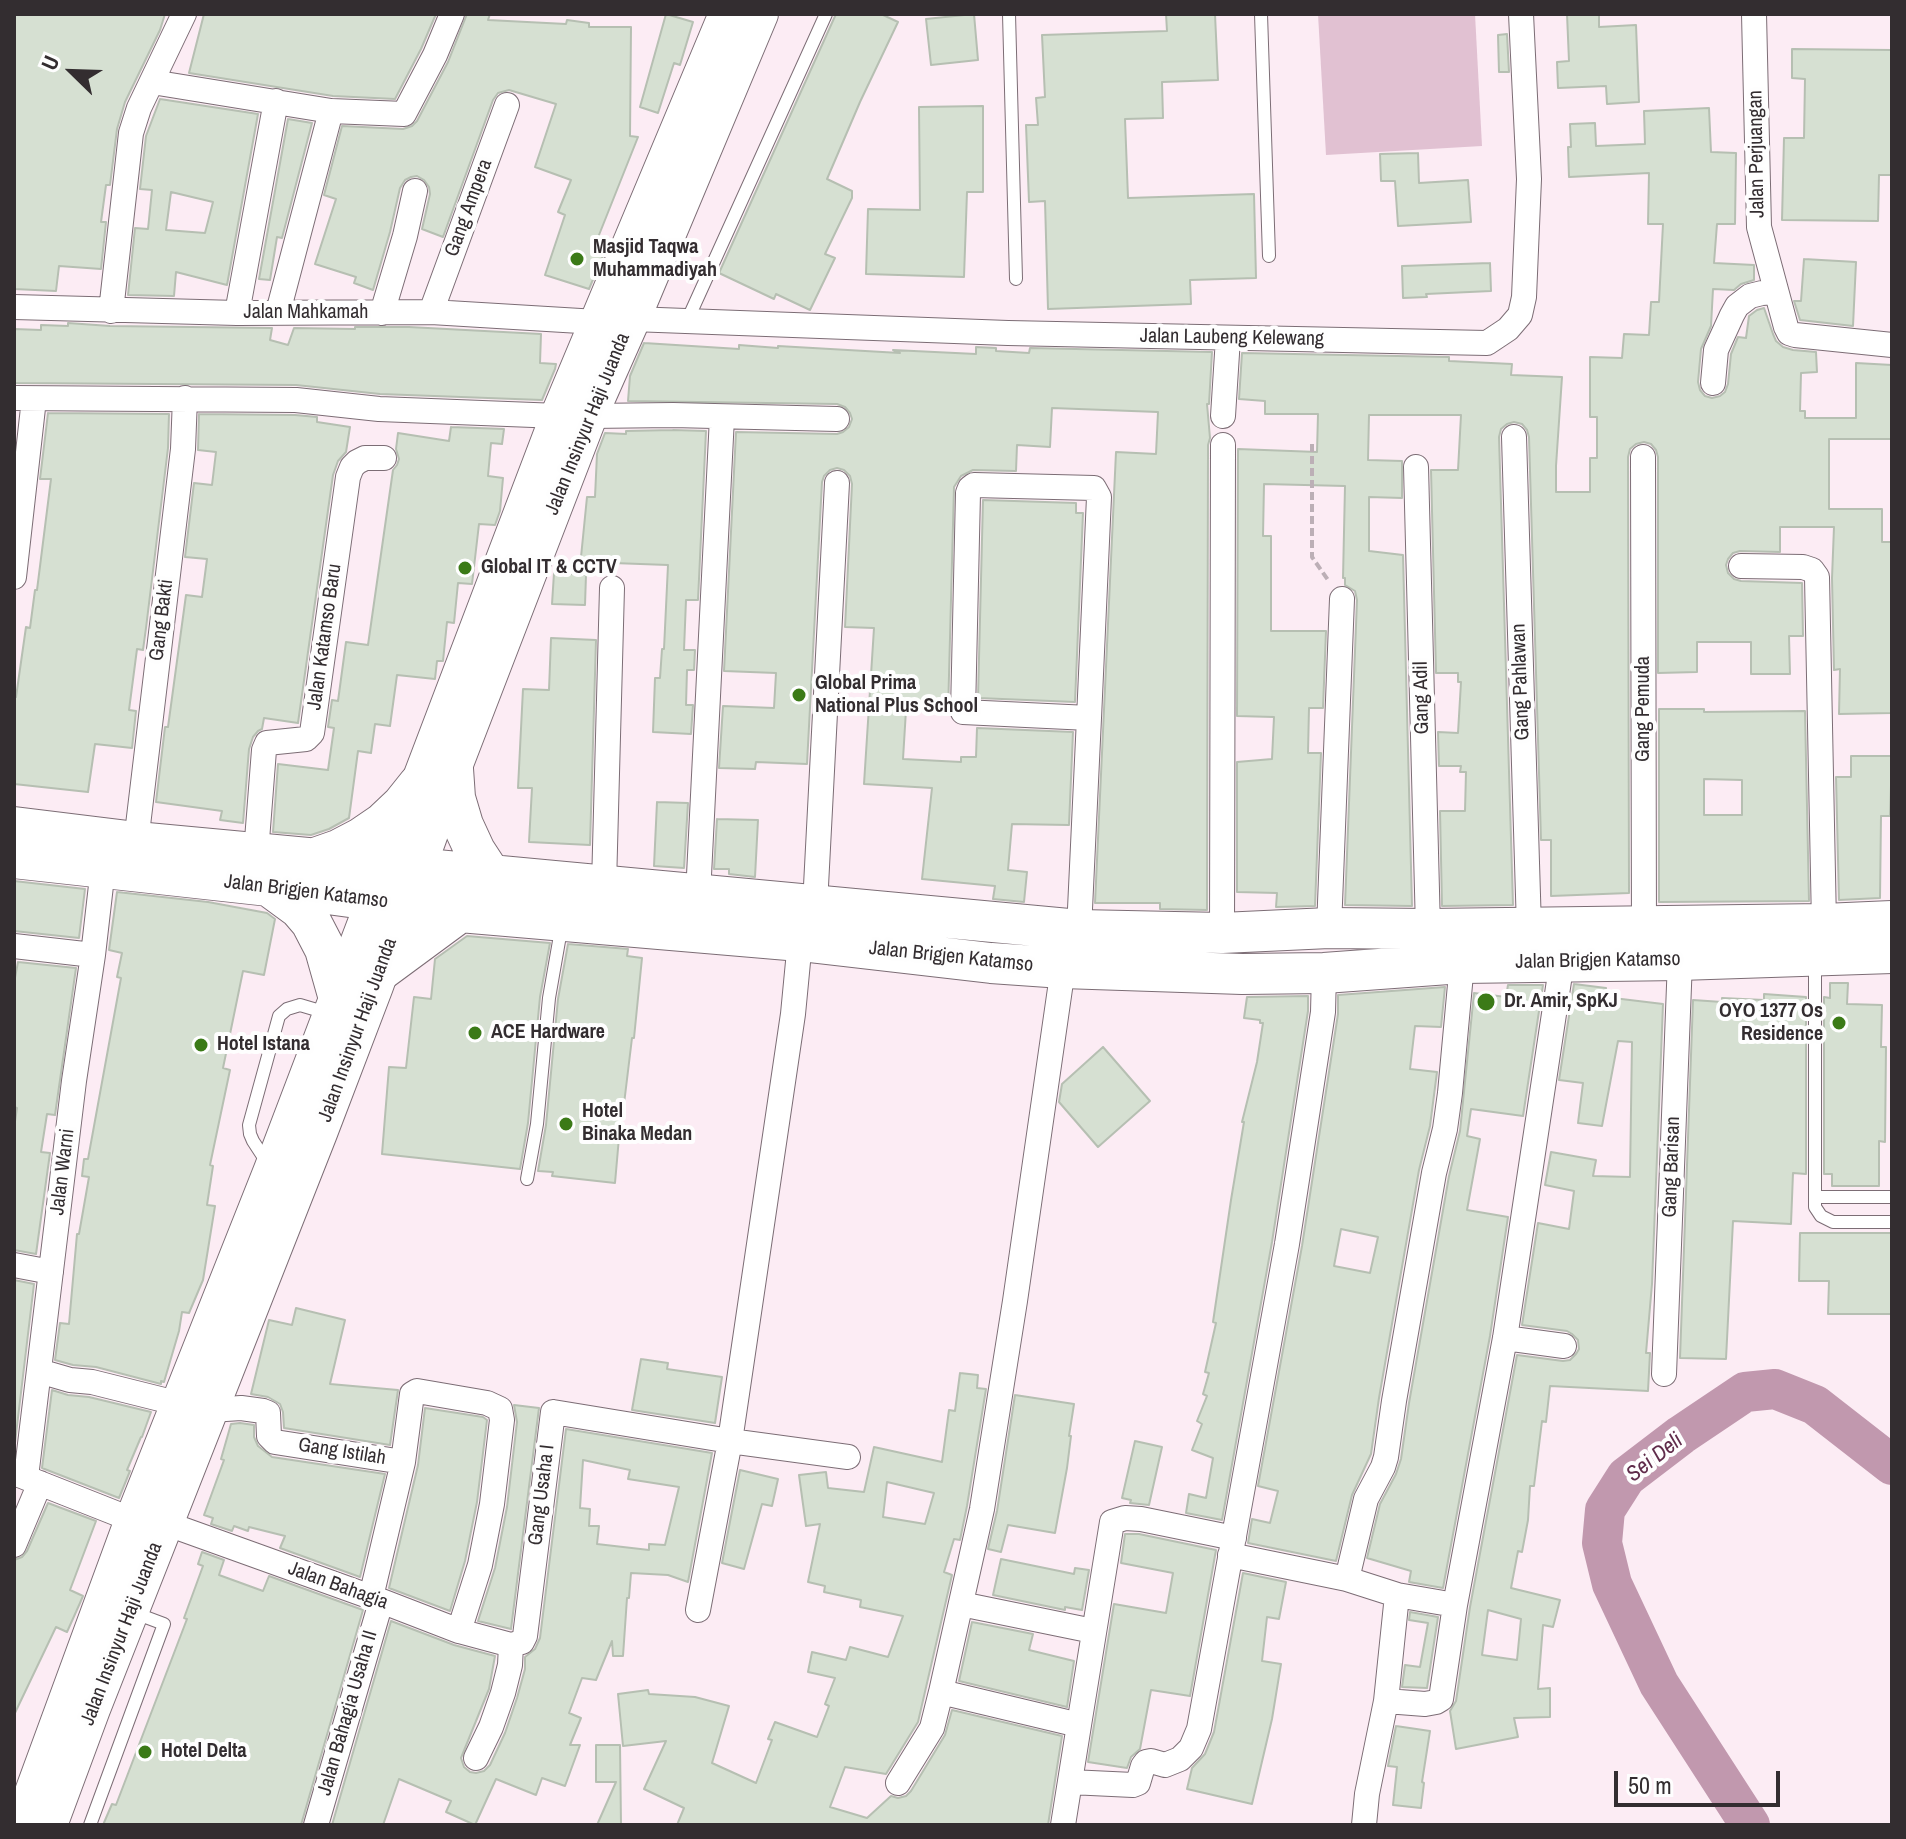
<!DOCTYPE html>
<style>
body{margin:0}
#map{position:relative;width:1906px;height:1839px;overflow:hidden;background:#fcecf4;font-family:"Archivo Narrow",sans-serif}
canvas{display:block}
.frame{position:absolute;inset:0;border:16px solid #332d30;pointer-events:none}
.north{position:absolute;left:32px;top:32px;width:80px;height:80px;-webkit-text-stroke:6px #fefefe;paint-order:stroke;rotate:293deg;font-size:22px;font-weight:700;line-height:32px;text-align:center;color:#332d30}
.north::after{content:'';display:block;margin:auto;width:28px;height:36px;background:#332d30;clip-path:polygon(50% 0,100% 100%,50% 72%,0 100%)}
.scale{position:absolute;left:1614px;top:1771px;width:166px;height:36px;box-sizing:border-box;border:4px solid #332d30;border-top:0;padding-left:10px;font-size:24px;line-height:28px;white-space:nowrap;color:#332d30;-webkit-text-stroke:6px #fefefe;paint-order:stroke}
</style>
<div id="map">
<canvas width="1906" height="1839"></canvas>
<div class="frame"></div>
<div class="north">U</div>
<div class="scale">50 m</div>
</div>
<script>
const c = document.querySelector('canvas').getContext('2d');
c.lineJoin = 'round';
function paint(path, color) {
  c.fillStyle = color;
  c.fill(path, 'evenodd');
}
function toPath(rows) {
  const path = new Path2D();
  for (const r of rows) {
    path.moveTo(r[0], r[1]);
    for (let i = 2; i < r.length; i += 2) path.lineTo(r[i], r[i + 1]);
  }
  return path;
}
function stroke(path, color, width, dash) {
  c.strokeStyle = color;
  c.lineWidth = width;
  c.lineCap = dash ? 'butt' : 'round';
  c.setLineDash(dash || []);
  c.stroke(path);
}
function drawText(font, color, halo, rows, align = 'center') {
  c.font = font + ' "Archivo Narrow",sans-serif';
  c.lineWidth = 8;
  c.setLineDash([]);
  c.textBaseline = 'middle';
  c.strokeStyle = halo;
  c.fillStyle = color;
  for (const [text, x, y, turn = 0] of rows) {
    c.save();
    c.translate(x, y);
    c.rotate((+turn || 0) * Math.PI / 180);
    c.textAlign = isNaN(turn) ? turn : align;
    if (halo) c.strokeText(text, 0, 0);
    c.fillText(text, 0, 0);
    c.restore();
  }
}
paint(toPath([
 [1318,14,1475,14,1482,146,1326,155]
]), '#e1c1d2');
stroke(toPath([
 [1750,1825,1659,1684,1612,1584,1602,1543,1605,1510,1626,1477,1681,1435,1745,1392,1775,1389,1815,1405,1892,1465]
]), '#c198ae', 40);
const building = toPath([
 [14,14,165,14,160,30,125,102,117,129,110,185,106,185,101,222,106,222,101,269,59,266,56,291,14,289,14,14],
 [204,14,436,14,421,49,395,99,333,96,189,73,204,14],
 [467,14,490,14,488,20,566,24,567,20,589,23,589,27,631,27,630,136,638,137,597,240,608,244,589,289,545,275,565,215,558,212,571,180,535,167,556,104,509,90,498,93,493,100,443,237,422,229,430,194,429,187,424,180,417,176,411,177,405,180,400,188,390,232,373,290,354,283,356,277,315,264,336,199,324,195,342,126,403,129,412,126,417,121,448,62,467,14],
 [666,14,693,22,680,65,674,63,658,113,640,107,666,14],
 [836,14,881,14,898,22,860,102,827,179,852,191,852,198,825,254,835,258,810,310,776,294,774,299,719,273,836,14],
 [974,14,978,60,931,65,926,19,974,14],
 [1166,14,1215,14,1218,80,1162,82,1163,118,1125,119,1128,198,1254,194,1256,278,1190,280,1191,304,1048,309,1045,201,1029,202,1026,125,1038,125,1036,98,1045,97,1042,35,1167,31,1166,14],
 [1567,14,1599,14,1599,27,1636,25,1639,102,1607,104,1606,86,1558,88,1557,62,1569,61,1567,14],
 [1507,34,1509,72,1499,72,1498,35,1507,34],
 [1792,49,1892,50,1892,175,1879,175,1878,221,1782,220,1784,138,1804,138,1805,79,1792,78,1792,49],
 [160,99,258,114,227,285,176,272,174,296,128,295,135,228,148,229,152,190,140,189,146,136,160,99],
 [171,192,213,202,205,233,166,230,171,192],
 [983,106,983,192,967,192,964,277,866,274,868,209,920,210,919,107,983,106],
 [1709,108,1711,152,1736,153,1735,224,1717,224,1714,263,1754,265,1754,280,1741,284,1734,290,1713,289,1711,326,1701,349,1698,382,1700,390,1705,396,1712,398,1720,396,1725,392,1728,384,1731,354,1738,337,1746,338,1749,316,1757,310,1764,308,1773,334,1776,341,1783,347,1793,350,1816,352,1817,372,1801,373,1800,411,1805,411,1805,418,1856,418,1856,363,1892,365,1892,439,1829,439,1829,509,1882,509,1882,542,1892,542,1892,713,1839,714,1840,669,1834,670,1832,578,1834,527,1780,527,1780,552,1740,551,1733,553,1728,559,1726,565,1728,573,1734,579,1741,581,1802,583,1803,636,1789,636,1790,674,1751,674,1751,642,1697,642,1697,672,1658,673,1658,457,1656,450,1651,444,1644,442,1636,444,1630,449,1628,457,1629,893,1551,896,1551,840,1541,840,1529,437,1527,430,1522,424,1514,422,1507,424,1501,429,1499,437,1513,905,1442,906,1440,811,1465,811,1466,772,1460,772,1461,766,1439,766,1438,732,1458,733,1461,682,1458,682,1458,673,1436,673,1431,470,1458,470,1461,415,1369,415,1368,460,1402,461,1402,498,1369,497,1369,551,1403,555,1412,906,1345,905,1357,600,1355,591,1345,585,1345,578,1343,578,1345,486,1264,484,1263,536,1271,536,1271,631,1326,631,1323,708,1309,708,1308,753,1321,753,1315,906,1276,907,1277,893,1237,892,1237,762,1272,759,1274,717,1237,716,1238,449,1317,452,1318,414,1265,414,1265,401,1239,399,1242,353,1449,357,1449,361,1512,364,1511,375,1562,377,1556,466,1556,492,1590,492,1590,458,1597,458,1597,417,1590,417,1590,357,1622,358,1624,334,1649,335,1651,302,1659,302,1663,224,1648,224,1649,173,1569,177,1568,147,1571,147,1570,124,1595,123,1596,146,1645,144,1644,111,1709,108],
 [288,119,312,123,282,238,277,237,270,280,259,279,288,119],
 [1418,153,1419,183,1468,180,1471,222,1398,226,1395,181,1381,181,1380,154,1418,153],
 [1804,259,1856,262,1853,326,1800,320,1794,301,1801,301,1804,259],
 [1490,263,1491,291,1426,294,1427,297,1403,298,1402,266,1490,263],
 [68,323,110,326,272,328,270,340,288,345,294,328,355,329,355,327,409,327,541,334,540,363,556,364,555,369,542,400,380,394,296,385,14,383,14,329,41,330,41,325,68,326,68,323],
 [644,343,739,349,739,345,778,348,778,346,900,353,893,350,976,354,976,347,996,348,996,351,1029,353,1030,348,1212,352,1209,404,1207,404,1210,438,1208,445,1207,910,1160,909,1160,903,1095,903,1116,452,1156,454,1158,412,1052,408,1050,447,1017,445,1016,471,973,470,961,476,954,487,948,713,906,710,903,759,961,762,961,757,976,757,977,728,1073,732,1069,825,1012,824,1008,870,1027,872,1024,902,993,899,995,886,922,879,932,788,864,784,874,628,845,627,852,484,850,476,844,470,837,468,830,470,824,476,822,482,807,764,756,762,755,769,719,768,723,706,774,708,776,673,724,671,736,432,837,434,843,432,849,427,852,419,850,413,845,407,837,404,628,401,630,376,644,343],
 [48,413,169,414,168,448,146,628,143,650,137,649,129,710,136,711,132,748,95,744,88,792,14,784,14,697,16,697,26,627,30,628,35,590,37,590,51,479,40,479,48,413],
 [199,414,295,415,317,417,317,422,350,427,346,452,338,461,333,475,298,723,264,718,262,729,258,731,253,737,249,749,243,823,220,820,222,811,156,802,165,727,168,727,186,595,202,597,207,559,185,557,194,483,212,485,216,452,198,450,199,414],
 [451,427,504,429,502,444,491,443,488,476,503,478,500,511,495,525,479,524,472,584,458,583,454,623,447,622,443,661,437,661,435,679,397,675,390,726,375,724,371,753,358,751,349,818,329,829,311,835,273,832,278,764,328,770,334,728,328,727,332,700,338,701,346,642,368,645,393,470,397,465,399,459,396,449,398,433,449,441,451,427],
 [673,430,706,431,698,600,686,600,684,650,695,650,694,670,687,670,686,705,693,705,691,734,653,732,655,678,660,678,662,649,664,649,668,565,613,563,612,571,580,567,587,497,595,497,597,454,605,433,626,434,626,431,673,430],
 [983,500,1076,503,1076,513,1083,513,1075,702,978,698,983,500],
 [554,573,586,575,585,605,552,604,554,573],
 [551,638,596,640,590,845,529,842,532,788,518,788,523,689,549,690,551,638],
 [1659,709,1704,709,1704,712,1805,711,1809,901,1659,902,1659,709],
 [1704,779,1742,780,1742,815,1704,815,1704,779],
 [1851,756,1892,756,1890,816,1881,816,1880,898,1839,900,1836,777,1851,777,1851,756],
 [657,802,688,803,684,868,654,866,657,802],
 [717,819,758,820,755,877,729,874,729,869,714,869,717,819],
 [14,881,85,889,79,938,14,931,14,881],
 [117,892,208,902,267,913,275,919,264,975,243,971,223,1068,230,1070,210,1165,213,1166,207,1205,215,1206,203,1280,189,1313,182,1312,179,1331,164,1382,161,1381,161,1384,96,1367,73,1365,55,1360,60,1323,69,1324,77,1234,79,1234,89,1177,82,1176,84,1159,88,1159,121,978,117,977,122,953,109,950,117,892],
 [467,936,550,943,540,997,528,1123,520,1169,382,1154,389,1067,406,1068,414,997,431,999,435,959,467,936],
 [568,944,628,949,627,956,642,958,634,1038,632,1038,624,1104,622,1103,615,1183,552,1176,553,1172,538,1171,546,1125,558,999,568,944],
 [18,962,76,968,55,1115,47,1114,41,1152,50,1153,36,1254,14,1250,14,1128,17,1108,14,1107,14,983,18,962],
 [1830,983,1848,983,1847,1004,1882,1005,1881,1047,1886,1047,1885,1142,1879,1141,1879,1186,1832,1186,1832,1174,1824,1174,1824,997,1830,998,1830,983],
 [1574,984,1606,988,1605,997,1663,1004,1652,1284,1646,1353,1650,1353,1648,1391,1550,1386,1546,1422,1542,1421,1534,1486,1530,1486,1528,1520,1522,1552,1518,1551,1511,1588,1560,1600,1553,1627,1543,1625,1538,1689,1550,1688,1550,1717,1514,1718,1518,1737,1456,1749,1450,1711,1456,1701,1470,1607,1517,1355,1563,1361,1570,1360,1576,1354,1579,1349,1578,1340,1572,1334,1567,1331,1522,1325,1538,1223,1569,1229,1574,1191,1545,1185,1551,1152,1596,1160,1593,1176,1630,1177,1632,1042,1618,1041,1602,1126,1578,1123,1583,1083,1559,1080,1574,984],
 [1488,1610,1521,1619,1517,1660,1482,1655,1488,1610],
 [1508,985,1543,985,1523,1116,1471,1109,1467,1136,1480,1139,1467,1210,1508,1217,1490,1336,1443,1588,1409,1582,1411,1571,1367,1558,1380,1504,1396,1474,1401,1459,1409,1403,1449,1176,1460,1131,1474,993,1506,997,1508,985],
 [1445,987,1441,1027,1415,1026,1410,1069,1437,1072,1430,1126,1419,1170,1379,1398,1371,1454,1352,1495,1336,1561,1248,1543,1252,1519,1270,1523,1278,1491,1258,1486,1302,1246,1338,1014,1338,995,1445,987],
 [1341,1229,1378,1237,1370,1273,1334,1266,1341,1229],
 [1764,994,1806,997,1806,1174,1793,1173,1791,1224,1733,1221,1726,1359,1680,1358,1693,1000,1722,1002,1722,998,1764,1000,1764,994],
 [1308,996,1308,1011,1272,1242,1222,1520,1186,1513,1189,1494,1206,1498,1213,1458,1192,1450,1202,1424,1197,1421,1207,1396,1203,1394,1209,1373,1205,1372,1216,1323,1213,1322,1231,1200,1244,1122,1242,1122,1257,1062,1263,1023,1260,1023,1260,1020,1244,1018,1247,997,1308,996],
 [1103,1047,1150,1101,1098,1147,1059,1102,1062,1084,1103,1047],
 [1800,1233,1892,1233,1891,1314,1828,1314,1829,1281,1799,1281,1800,1233],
 [14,1280,34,1284,14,1451,14,1280],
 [296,1308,345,1320,330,1384,398,1390,390,1445,284,1428,283,1412,280,1404,268,1397,251,1394,269,1320,292,1325,296,1308],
 [641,1359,668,1363,667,1369,722,1377,715,1423,632,1410,641,1359],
 [960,1373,978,1375,977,1388,986,1389,967,1506,960,1540,954,1539,944,1572,952,1575,918,1722,886,1774,845,1767,830,1807,867,1818,891,1796,898,1798,906,1796,911,1791,945,1735,952,1710,1062,1736,1048,1825,677,1825,684,1808,644,1789,666,1741,623,1746,618,1694,648,1690,649,1694,695,1697,729,1706,712,1763,756,1783,772,1740,768,1739,775,1722,817,1737,829,1706,825,1704,835,1678,808,1672,812,1652,846,1660,850,1647,888,1657,903,1616,860,1607,861,1600,824,1592,825,1586,808,1582,820,1524,806,1526,799,1475,826,1472,828,1488,864,1492,874,1447,942,1462,949,1410,955,1411,960,1373],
 [887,1482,934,1493,925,1524,883,1517,887,1482],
 [52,1390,68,1395,89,1397,151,1412,142,1437,141,1437,127,1470,130,1471,119,1498,42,1468,52,1390],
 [1015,1395,1074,1404,1069,1436,1071,1436,1067,1468,1055,1533,1008,1525,1001,1552,988,1549,997,1511,1015,1395],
 [514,1405,539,1408,511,1629,478,1621,495,1568,507,1507,517,1422,514,1405],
 [425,1408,483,1417,487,1420,477,1502,465,1561,450,1611,389,1588,418,1465,425,1408],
 [240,1423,254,1425,254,1437,258,1446,272,1457,385,1474,360,1577,280,1548,285,1536,249,1527,248,1531,234,1526,232,1531,211,1524,213,1518,204,1515,224,1460,221,1459,231,1424,240,1423],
 [566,1429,712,1453,688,1582,668,1575,631,1573,629,1598,627,1598,623,1656,613,1656,612,1641,596,1680,582,1678,569,1713,581,1718,570,1745,580,1745,565,1786,542,1778,536,1795,496,1779,475,1825,446,1812,451,1801,399,1779,383,1825,332,1825,391,1621,454,1645,495,1656,489,1689,461,1758,464,1767,470,1772,476,1773,484,1771,490,1765,505,1733,517,1698,525,1669,525,1657,535,1649,540,1638,566,1429],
 [583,1460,630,1470,628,1479,679,1487,665,1545,649,1544,649,1550,597,1544,599,1526,589,1526,590,1509,580,1508,583,1460],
 [1135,1441,1162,1447,1149,1505,1130,1503,1131,1500,1122,1498,1135,1441],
 [740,1470,778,1479,772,1506,762,1504,744,1569,722,1563,740,1470],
 [48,1503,96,1521,70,1590,83,1596,80,1603,67,1632,56,1627,14,1715,14,1560,22,1557,27,1551,48,1503],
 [1125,1534,1139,1534,1216,1550,1190,1696,1151,1690,1140,1749,1131,1757,1127,1768,1088,1762,1114,1604,1166,1613,1173,1573,1121,1563,1125,1534],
 [202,1552,224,1560,219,1575,263,1591,269,1576,363,1610,301,1825,103,1825,112,1804,116,1805,187,1619,184,1618,203,1566,198,1564,202,1552],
 [1001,1559,1074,1574,1075,1568,1089,1570,1082,1610,1065,1607,1065,1610,993,1595,1001,1559],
 [1243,1573,1286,1582,1279,1619,1267,1617,1262,1661,1281,1664,1272,1719,1252,1804,1187,1789,1192,1768,1205,1754,1214,1732,1243,1573],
 [1410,1612,1438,1617,1427,1688,1402,1687,1405,1665,1420,1667,1428,1623,1409,1620,1410,1612],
 [972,1622,1033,1634,1029,1650,1074,1661,1067,1707,959,1681,972,1622],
 [1396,1726,1430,1731,1422,1782,1424,1783,1421,1808,1393,1805,1397,1767,1388,1766,1396,1726],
 [596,1745,620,1745,621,1825,597,1825,616,1782,596,1782,596,1745]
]);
paint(building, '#d6e0d2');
stroke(building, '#b6bfb2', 2);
const lane = toPath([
 [1009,14,1016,279],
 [1261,14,1269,256],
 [687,321,826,14],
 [1815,962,1815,1207,1821,1216,1833,1222,1892,1222],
 [268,1164,253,1141,250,1134,249,1125,279,1016,287,1009,300,1005,327,1013],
 [527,1179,537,1124,549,998,562,924],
 [1815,1197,1892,1197],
 [90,1825,164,1624,132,1612]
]);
const street = toPath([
 [1754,14,1759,227,1786,327,1789,333,1795,335,1892,345],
 [152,82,331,111],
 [14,307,237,313,431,312,597,322],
 [111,311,131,133,139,108,184,14],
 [278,312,331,111,404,114,435,55,452,14],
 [431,312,507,105],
 [237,313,276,101],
 [382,313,405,236,415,191],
 [632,319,1008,333,1487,343,1508,329,1520,315,1524,297,1529,179,1521,14],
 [1713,383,1716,350,1732,315,1737,306,1750,296,1762,293,1776,292],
 [14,398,296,400,379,409,559,416],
 [589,416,673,415,837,419],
 [1223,416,1228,338],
 [1514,437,1529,928],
 [1643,457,1644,938],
 [1416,467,1428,929],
 [1741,566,1803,567,1812,570,1817,577,1824,924],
 [14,577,34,399],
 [136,842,183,449,185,398],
 [256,853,264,750,267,743,306,739,312,733,348,477,352,467,357,462,365,458,384,458],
 [604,885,612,588],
 [698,895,722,417],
 [815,905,837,483],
 [1329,928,1342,599],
 [1079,930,1089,718,1099,497,1094,488,974,485,970,488,968,493,963,712,1089,718],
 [1222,933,1223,445],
 [14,946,93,955],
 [1063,968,1015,1301,982,1509,941,1692,1079,1725,1063,1825],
 [14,1265,51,1272],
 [1505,1338,1564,1346],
 [39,1371,70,1380,92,1382,180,1404],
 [1664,1374,1680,960],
 [210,1410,241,1408,263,1411,268,1413,269,1436,275,1442,403,1462],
 [14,1473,133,1520],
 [26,1477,74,1081,93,955,103,868],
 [165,1523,371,1597,459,1631,511,1645],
 [14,1545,40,1483],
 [1230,1555,1347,1579,1397,1595],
 [1347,1579,1366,1499,1383,1467,1386,1457,1394,1401,1434,1173,1445,1129,1450,1093,1462,963],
 [371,1597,403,1462,412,1394,417,1391,487,1403,500,1409,502,1420,492,1504,480,1565,459,1631],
 [961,1604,1093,1631],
 [698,1610,730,1441,793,1014,800,941],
 [511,1645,522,1642,525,1636,553,1412,730,1441,848,1457],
 [1386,1701,1397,1595,1455,1605],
 [1079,1725,1112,1522,1125,1518,1141,1519,1234,1538],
 [476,1758,491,1727,503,1693,510,1665,511,1645],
 [1070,1782,1133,1785,1138,1783,1143,1766,1146,1762,1151,1761,1165,1765,1180,1759,1191,1748,1199,1729,1287,1244,1323,1012,1324,973],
 [898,1783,932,1728,941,1692],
 [316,1825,381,1602],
 [1364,1825,1367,1794,1386,1701,1425,1704,1436,1702,1441,1699,1455,1605,1505,1338,1562,961]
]);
const secondary = toPath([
 [21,1825,133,1520,272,1170,561,410,727,14],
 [49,1825,92,1709,319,1133,375,986,453,769,589,416,632,319,760,14]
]);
const primary = toPath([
 [453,769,455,798,463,825,475,851,490,874],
 [14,827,136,842,1079,930,1222,933,1329,928,1428,929,1824,924,1892,921],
 [318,857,338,850,361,838,383,823,402,805,418,785],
 [14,858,269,886,460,912,800,941,991,963,1063,968,1242,974,1324,973,1462,963,1680,960,1892,953],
 [269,886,299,908,311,922,325,949,338,995],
 [380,971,460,912]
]);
stroke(lane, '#7c6d75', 14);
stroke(street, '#7c6d75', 26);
stroke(secondary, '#7c6d75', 38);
stroke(primary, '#7c6d75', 42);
stroke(toPath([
 [1312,444,1312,557,1328,580]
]), '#bcafb6', 4, [8, 4]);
stroke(lane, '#fff', 12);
stroke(street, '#fff', 24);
stroke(secondary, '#fff', 36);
stroke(primary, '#fff', 40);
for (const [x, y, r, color] of [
 [577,259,8,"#3b7a17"],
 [465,568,8,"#3b7a17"],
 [799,695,8,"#3b7a17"],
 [1486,1002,10,"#3b7a17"],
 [1839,1023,8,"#3b7a17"],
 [475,1033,8,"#3b7a17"],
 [201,1045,8,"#3b7a17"],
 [566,1124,8,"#3b7a17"],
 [145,1752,8,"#3b7a17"]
]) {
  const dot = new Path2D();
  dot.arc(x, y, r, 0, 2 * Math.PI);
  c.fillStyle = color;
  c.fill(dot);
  stroke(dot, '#fefefe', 3);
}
drawText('20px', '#332d30', '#fefefe', [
 ["Jalan Perjuangan",1757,154,-91],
 ["Gang Ampera",469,208,-70],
 ["Jalan Mahkamah",306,313],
 ["Jalan Laubeng Kelewang",1232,338,1],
 ["Jalan Insinyur Haji Juanda",588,424,-68],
 ["Gang Bakti",162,620,-83],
 ["Jalan Katamso Baru",325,637,-82],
 ["Gang Pahlawan",1521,682,-92],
 ["Gang Adil",1422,698,-91],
 ["Gang Pemuda",1644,709,-90],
 ["Jalan Brigjen Katamso",306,892,7],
 ["Jalan Brigjen Katamso",951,957,6],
 ["Jalan Brigjen Katamso",1598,961,-1],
 ["Jalan Insinyur Haji Juanda",358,1030,-70],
 ["Gang Barisan",1672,1167,-88],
 ["Jalan Warni",63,1172,-83],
 ["Gang Istilah",342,1452,9],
 ["Gang Usaha I",542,1495,-83],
 ["Jalan Bahagia",338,1586,20],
 ["Jalan Insinyur Haji Juanda",122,1634,-69],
 ["Jalan Bahagia Usaha II",348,1713,-74]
]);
drawText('bold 20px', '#332d30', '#fefefe', [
 ["Masjid Taqwa",593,248],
 ["Muhammadiyah",593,271],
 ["Global IT & CCTV",481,568],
 ["Global Prima",815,684],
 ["National Plus School",815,707],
 ["Dr. Amir, SpKJ",1504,1002],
 ["OYO 1377 Os",1823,1012,"right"],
 ["Residence",1823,1035,"right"],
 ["ACE Hardware",491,1033],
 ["Hotel Istana",217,1045],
 ["Hotel",582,1112],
 ["Binaka Medan",582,1135],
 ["Hotel Delta",161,1752]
], 'left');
drawText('italic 22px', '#602c4b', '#fefefe', [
 ["Sei Deli",1655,1458,-38]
]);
</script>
